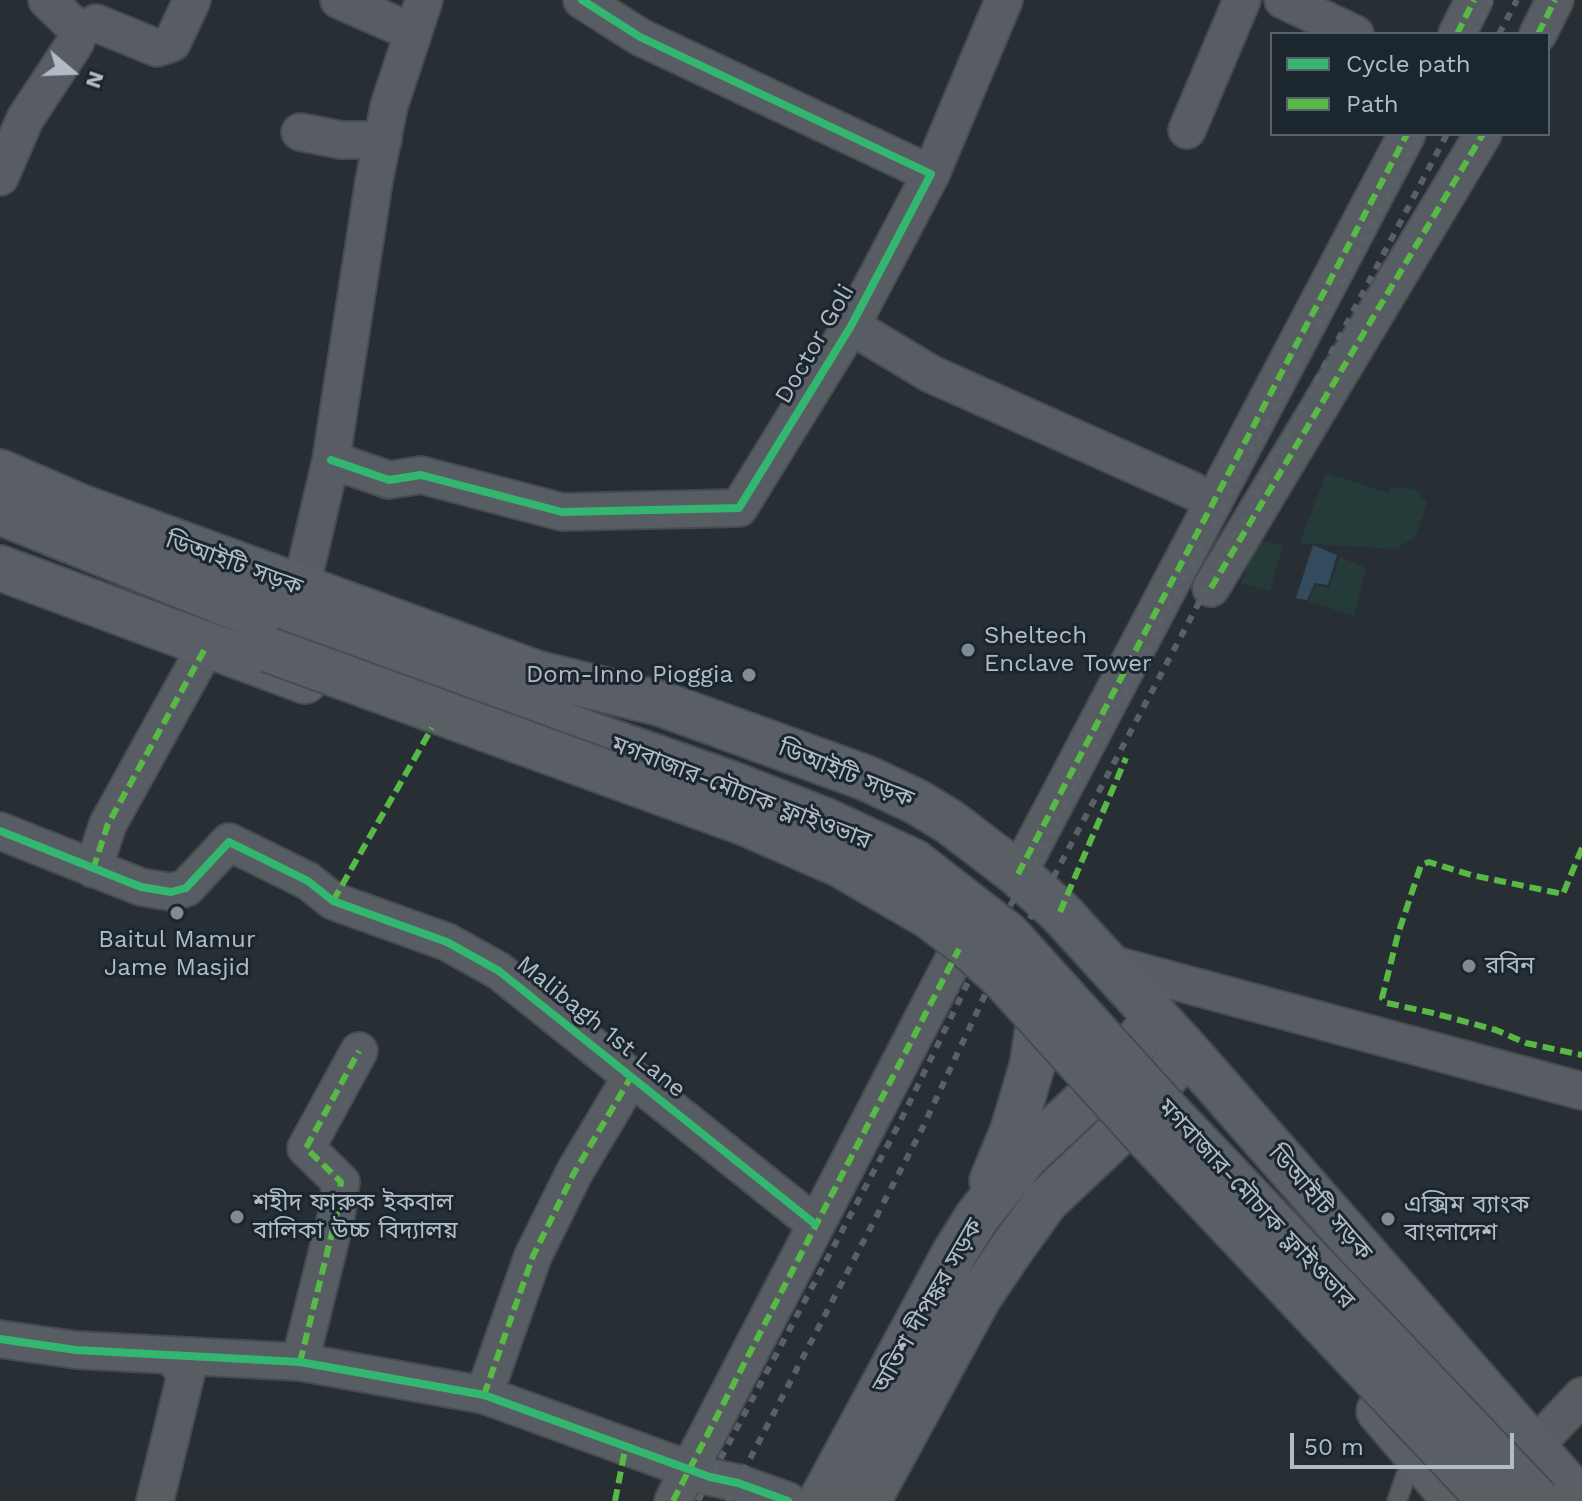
<!DOCTYPE html>
<meta charset="utf-8">
<style>
body{margin:0}
#map{position:relative;width:1582px;height:1501px;overflow:hidden;background:#282f34;font-family:"Work Sans",sans-serif}
canvas{display:block}
.legend{position:absolute;left:1270px;top:32px;width:280px;height:104px;box-sizing:border-box;background:#1b262f;border:2px solid #57626b;margin:0;padding:10px 14px;list-style:none;font-size:24px;color:#b0bcc6}
.legend li{display:flex;align-items:center;gap:16px;height:40px}
.legend b{width:40px;border:2px solid #57626b}
.north{position:absolute;left:32px;top:32px;width:80px;height:80px;-webkit-text-stroke:6px #1b262f;paint-order:stroke;rotate:109deg;font-size:22px;font-weight:700;line-height:32px;text-align:center;color:#b0bcc6}
.north::after{content:'';display:block;margin:auto;width:28px;height:36px;background:#b0bcc6;clip-path:polygon(50% 0,100% 100%,50% 72%,0 100%)}
.scale{position:absolute;left:1290px;top:1433px;width:224px;height:36px;box-sizing:border-box;border:4px solid #b0bcc6;border-top:0;padding-left:10px;font-size:24px;line-height:28px;white-space:nowrap;color:#b0bcc6;-webkit-text-stroke:6px #1b262f;paint-order:stroke}
</style>
<div id="map">
<canvas width="1582" height="1501"></canvas>
<ul class="legend">
<li><b style="height:10px;background:#33b770"></b>Cycle path</li>
<li><b style="height:10px;background:#58b947"></b>Path</li>
</ul>
<div class="north">N</div>
<div class="scale">50 m</div>
</div>
<script>
const c = document.querySelector('canvas').getContext('2d');
c.lineJoin = 'round';
function paint(path, color) {
  c.fillStyle = color;
  c.fill(path, 'evenodd');
}
function toPath(rows) {
  const path = new Path2D();
  for (const r of rows) {
    path.moveTo(r[0], r[1]);
    for (let i = 2; i < r.length; i += 2) path.lineTo(r[i], r[i + 1]);
  }
  return path;
}
function stroke(path, color, width, dash) {
  c.strokeStyle = color;
  c.lineWidth = width;
  c.lineCap = dash ? 'butt' : 'round';
  c.setLineDash(dash || []);
  c.stroke(path);
}
function drawText(font, color, halo, rows, align = 'center') {
  c.font = font + ' "Work Sans","Noto Sans Bengali",sans-serif';
  c.lineWidth = 6;
  c.setLineDash([]);
  c.textBaseline = 'middle';
  c.strokeStyle = halo;
  c.fillStyle = color;
  for (const [text, x, y, turn = 0] of rows) {
    c.save();
    c.translate(x, y);
    c.rotate((+turn || 0) * Math.PI / 180);
    c.textAlign = isNaN(turn) ? turn : align;
    if (halo) c.strokeText(text, 0, 0);
    c.fillText(text, 0, 0);
    c.restore();
  }
}
paint(toPath([
 [1326,473,1388,493,1392,487,1415,489,1427,503,1415,537,1396,549,1300,543],
 [1256,540,1283,545,1270,591,1241,583],
 [1340,557,1366,568,1354,616,1308,601,1316,585,1329,588]
]), '#253b3a');
paint(toPath([
 [1313,545,1337,555,1328,585,1315,583,1307,600,1296,598]
]), '#344b5d');
const lane = toPath([
 [1397,1501,1410,1464,1415,1457]
]);
const street = toPath([
 [339,0,412,32],
 [1283,0,1355,34],
 [79,31,96,23,157,48,172,43,192,0],
 [1457,34,1474,0],
 [1538,34,1555,0],
 [1187,130,1242,0],
 [300,132,341,140,383,140],
 [931,174,1004,0],
 [0,177,25,119,75,43,79,31,47,0],
 [851,326,931,374,1193,491],
 [331,460,389,480,421,475,562,512,739,508,851,326,931,174,640,37,582,0],
 [301,588,331,460,374,181,389,106,424,0],
 [1211,588,1483,134],
 [0,831,141,887,171,892,186,888,229,842,308,881,333,901,447,942,499,971,815,1224],
 [93,869,108,824,207,645],
 [1018,874,1407,134],
 [1107,963,1582,1091],
 [0,1339,76,1350,300,1362,484,1395,710,1477,738,1483,788,1501],
 [300,1362,336,1217,341,1182,306,1148,359,1051],
 [484,1395,533,1256,574,1173,631,1077],
 [1534,1447,1582,1396],
 [155,1501,186,1374,171,1355],
 [673,1501,959,949]
]);
const primary = toPath([
 [0,472,81,507,536,673,662,704,866,778,917,802,950,822,1018,874,1060,912,1187,1051,1581,1501],
 [0,512,286,628,732,784,824,820],
 [0,568,305,681],
 [992,1181,1013,1130,1032,1066,1038,1027],
 [1379,1411,1456,1501],
 [821,1501,954,1254,977,1217,1026,1156,1086,1100,1157,1018],
 [868,1501,979,1297,1010,1251,1046,1201,1117,1134,1187,1051]
]);
stroke(lane, '#464b4f', 22);
stroke(street, '#464b4f', 40);
stroke(primary, '#454c51', 48);
stroke(lane, '#575d62', 18);
stroke(street, '#575d62', 36);
stroke(primary, '#595f64', 44);
stroke(toPath([
 [1473,34,1491,0],
 [1499,34,1517,0],
 [698,1501,899,1124,976,966,1025,880,1420,134],
 [728,1501,921,1131,992,980,1043,897,1447,134]
]), '#5a6166', 6, [8, 8]);
const primaryBridge = toPath([
 [269,650,745,823,839,864,929,916,963,942,1003,978,1146,1136,1491,1501],
 [824,820,914,862,1008,935,1165,1109,1538,1501]
]);
stroke(primaryBridge, '#454c51', 48, []);
stroke(primaryBridge, '#595f64', 44);
stroke(toPath([
 [1457,34,1474,0],
 [1538,34,1555,0],
 [1211,588,1483,134],
 [1582,848,1563,894,1471,875,1429,862,1421,865,1398,934,1382,998,1387,1003,1433,1013,1496,1030,1526,1043,1582,1055],
 [93,869,108,824,207,645],
 [1018,874,1407,134],
 [333,901,432,728],
 [1060,912,1126,758],
 [300,1362,336,1217,341,1182,306,1148,359,1051],
 [484,1395,533,1256,574,1173,631,1077],
 [615,1501,626,1445],
 [673,1501,959,949]
]), '#58b947', 6, [12, 6]);
stroke(toPath([
 [331,460,389,480,421,475,562,512,739,508,851,326,931,174,640,37,582,0],
 [0,831,141,887,171,892,186,888,229,842,308,881,333,901,447,942,499,971,815,1224],
 [0,1339,76,1350,300,1362,484,1395,710,1477,738,1483,788,1501]
]), '#33b770', 8);
for (const [x, y, r, color] of [
 [968,650,8,"#808b93"],
 [749,675,8,"#808b93"],
 [177,913,8,"#808b93"],
 [1469,966,8,"#808b93"],
 [237,1217,8,"#808b93"],
 [1388,1219,8,"#808b93"]
]) {
  const dot = new Path2D();
  dot.arc(x, y, r, 0, 2 * Math.PI);
  c.fillStyle = color;
  c.fill(dot);
  stroke(dot, '#1b262f', 3);
}
drawText('24px', '#b0bcc6', '#1b262f', [
 ["Doctor Goli",815,344,-60],
 ["ডিআইটি সড়ক",234,564,20],
 ["ডিআইটি সড়ক",846,774,22],
 ["মগবাজার-মৌচাক ফ্লাইওভার",741,793,21],
 ["Malibagh 1st Lane",601,1027,39],
 ["ডিআইটি সড়ক",1320,1203,49],
 ["মগবাজার-মৌচাক ফ্লাইওভার",1256,1204,47],
 ["অতিশ দীপঙ্কর সড়ক",928,1306,-60]
]);
drawText('24px', '#b0bcc6', '#1b262f', [
 ["Sheltech",984,636],
 ["Enclave Tower",984,664],
 ["Dom-Inno Pioggia",733,675,"right"],
 ["Baitul Mamur",177,940,"center"],
 ["Jame Masjid",177,968,"center"],
 ["রবিন",1485,966],
 ["শহীদ ফারুক ইকবাল",253,1203],
 ["বালিকা উচ্চ বিদ্যালয়",253,1231],
 ["এক্সিম ব্যাংক",1404,1205],
 ["বাংলাদেশ",1404,1233]
], 'left');
</script>
